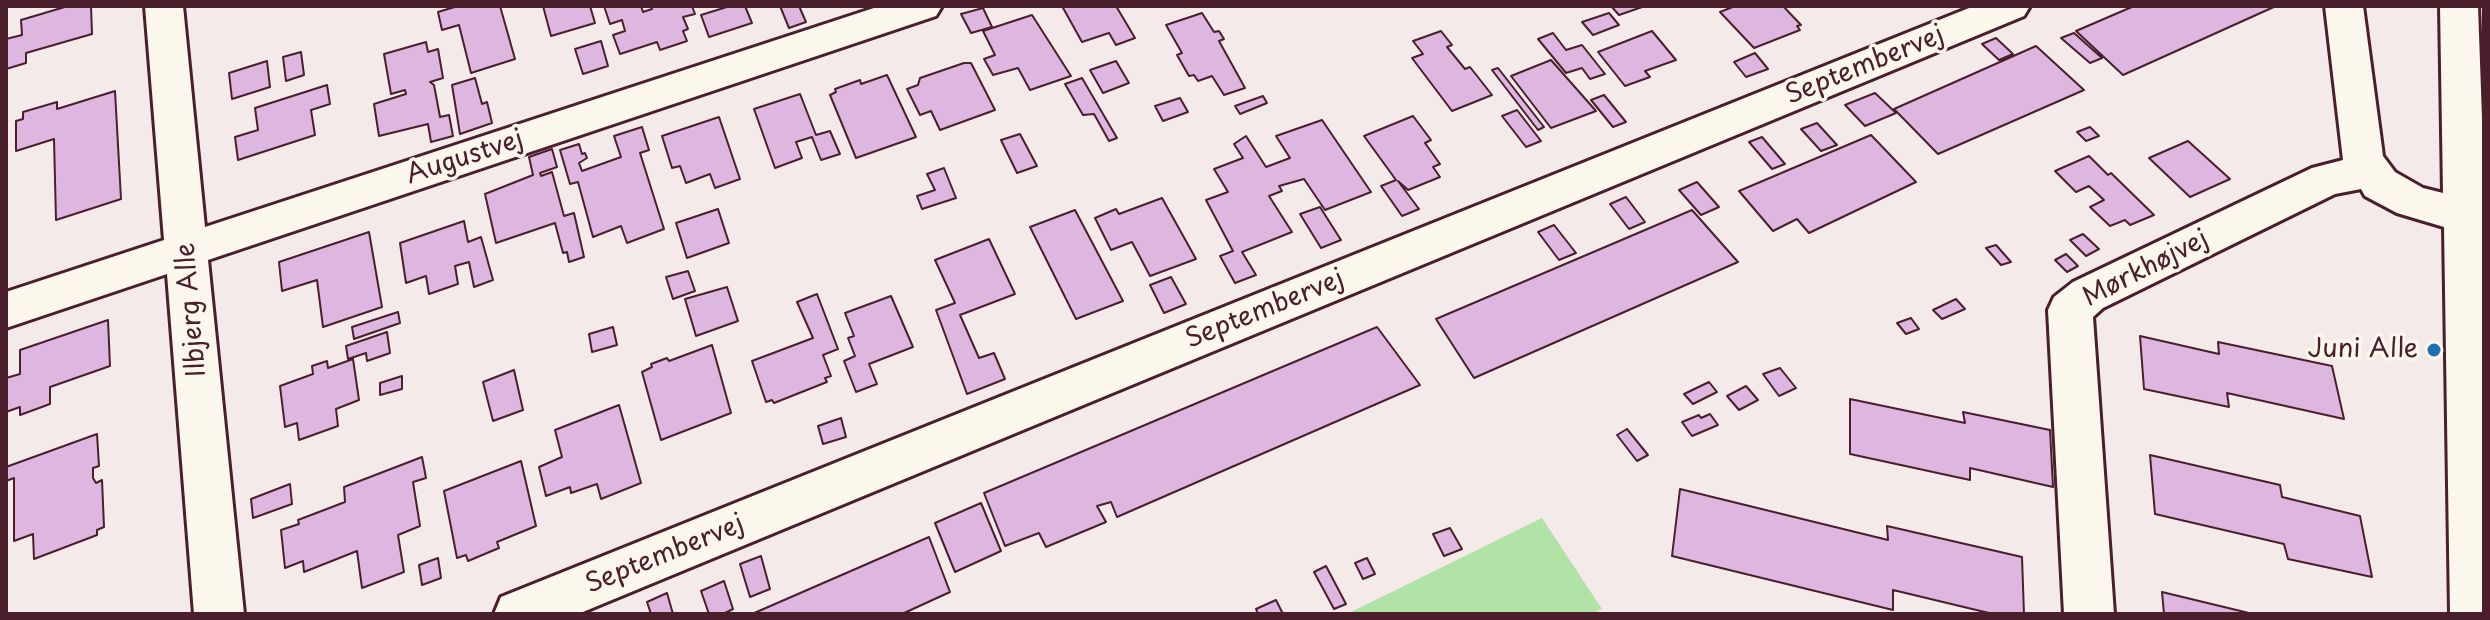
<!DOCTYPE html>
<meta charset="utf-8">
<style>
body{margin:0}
#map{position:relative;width:2490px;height:620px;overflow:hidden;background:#f5eaea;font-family:"Playpen Sans",sans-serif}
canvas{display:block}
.frame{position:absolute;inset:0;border:8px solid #4a1f2b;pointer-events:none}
</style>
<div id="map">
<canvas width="2490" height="620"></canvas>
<div class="frame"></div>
</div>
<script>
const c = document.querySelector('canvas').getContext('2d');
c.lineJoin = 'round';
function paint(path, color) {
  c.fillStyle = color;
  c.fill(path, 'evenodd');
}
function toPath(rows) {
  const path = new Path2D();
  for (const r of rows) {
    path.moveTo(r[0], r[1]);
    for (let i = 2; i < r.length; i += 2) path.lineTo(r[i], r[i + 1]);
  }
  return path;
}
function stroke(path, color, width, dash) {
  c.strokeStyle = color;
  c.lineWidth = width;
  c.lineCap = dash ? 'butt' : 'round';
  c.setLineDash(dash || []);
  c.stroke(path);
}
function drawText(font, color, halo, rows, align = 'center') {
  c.font = font + ' "Playpen Sans",sans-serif';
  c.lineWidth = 7;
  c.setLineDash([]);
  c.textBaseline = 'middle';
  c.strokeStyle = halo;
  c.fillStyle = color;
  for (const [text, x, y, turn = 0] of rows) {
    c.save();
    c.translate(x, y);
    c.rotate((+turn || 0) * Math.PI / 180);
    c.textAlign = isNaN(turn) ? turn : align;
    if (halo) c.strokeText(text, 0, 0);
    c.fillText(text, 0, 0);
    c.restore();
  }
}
paint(toPath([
 [1542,518,1602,609,1592,614,1347,614]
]), '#b0e3a5');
const building = toPath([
 [68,6,91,6,92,34,26,53,26,63,6,69,6,39,22,35,21,20,68,6],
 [458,6,500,6,515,59,471,73,459,25,442,30,438,12,458,6],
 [543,6,590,6,595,23,551,36,543,6],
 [604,6,641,6,643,12,652,9,651,6,692,6,695,14,683,17,688,29,683,31,687,41,660,50,657,42,620,54,613,35,625,31,622,20,610,24,604,6],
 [730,6,745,6,752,23,709,37,701,15,730,6],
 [780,6,799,6,806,22,789,28,780,6],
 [1062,6,1116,6,1135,38,1116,45,1109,33,1082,42,1062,6],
 [1611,6,1645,6,1619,15,1611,6],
 [1735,6,1783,6,1801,25,1797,26,1800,30,1754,48,1720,12,1735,6],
 [2134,6,2276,6,2123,75,2076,31,2134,6],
 [983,8,992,27,971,33,961,14,983,8],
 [1202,13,1214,32,1219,31,1224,39,1219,41,1245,88,1224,95,1212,76,1198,81,1194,75,1189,76,1177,55,1182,53,1166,25,1202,13],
 [1609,13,1619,25,1593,35,1582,22,1609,13],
 [1032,15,1071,76,1030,90,1018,68,993,75,984,59,995,55,983,31,1032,15],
 [1441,31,1452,45,1447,47,1465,69,1470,67,1492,95,1452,111,1412,58,1423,54,1413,41,1441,31],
 [1652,31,1676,60,1645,71,1650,77,1625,86,1598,52,1652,31],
 [1553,33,1566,50,1582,45,1605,74,1590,79,1582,68,1566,73,1538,39,1553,33],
 [2074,33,2102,58,2090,63,2061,38,2074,33],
 [1996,38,2013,54,1999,60,1982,44,1996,38],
 [601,41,608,66,583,74,575,49,601,41],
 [426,42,428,52,438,49,443,78,430,82,434,85,440,117,449,115,453,136,431,142,428,124,379,136,374,104,406,94,405,90,391,94,384,54,426,42],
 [2036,46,2084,90,1938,154,1894,109,2036,46],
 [301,52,304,75,286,81,283,57,301,52],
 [1755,53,1768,69,1746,77,1734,62,1755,53],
 [1551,60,1596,111,1551,128,1511,76,1551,60],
 [267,61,270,87,232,99,229,73,267,61],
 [1116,61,1129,83,1103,93,1090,70,1116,61],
 [964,63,971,63,995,110,940,130,931,111,920,115,907,89,918,85,920,78,964,63],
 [1498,68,1544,127,1538,130,1492,70,1498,68],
 [887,75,916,137,856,158,830,95,836,92,835,89,860,80,861,84,887,75],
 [475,78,482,104,487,102,492,123,460,134,452,85,475,78],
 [1082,78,1117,138,1109,141,1094,114,1083,115,1065,84,1082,78],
 [327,85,330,104,311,110,315,135,238,160,235,137,258,130,255,108,327,85],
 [115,91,121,199,56,220,54,139,16,151,16,121,23,119,23,112,57,102,57,109,115,91],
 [1875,93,1896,113,1865,126,1845,105,1875,93],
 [800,94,816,135,830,131,840,154,821,160,812,137,796,142,802,158,775,168,754,109,800,94],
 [1604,95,1626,122,1613,127,1591,100,1604,95],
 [1263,96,1267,103,1240,114,1235,106,1263,96],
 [1180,98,1188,112,1163,121,1155,106,1180,98],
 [1517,110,1541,141,1526,147,1502,116,1517,110],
 [1413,116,1431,140,1425,143,1440,164,1433,167,1440,177,1408,190,1398,181,1419,209,1402,216,1381,186,1396,180,1364,136,1413,116],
 [719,117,740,179,715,188,710,174,686,183,680,166,672,168,662,136,719,117],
 [1322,120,1371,192,1325,210,1304,179,1279,186,1282,191,1269,196,1292,232,1242,252,1256,275,1235,283,1220,256,1233,251,1206,200,1228,192,1214,169,1243,158,1234,144,1246,136,1266,167,1290,158,1276,136,1322,120],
 [1817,123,1837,145,1821,151,1801,129,1817,123],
 [642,127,649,150,640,153,664,229,627,243,621,226,593,237,578,182,570,184,560,150,579,144,582,154,585,153,587,158,579,163,582,171,621,157,614,136,642,127],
 [2090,127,2099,136,2086,141,2077,132,2090,127],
 [1020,134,1037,166,1017,173,1001,140,1020,134],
 [1871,135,1916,182,1809,233,1797,219,1773,231,1739,191,1871,135],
 [1762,137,1785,164,1772,169,1749,142,1762,137],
 [2188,141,2230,179,2190,197,2149,158,2188,141],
 [552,149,557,167,540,173,541,176,552,172,564,216,574,213,584,257,569,262,567,252,563,253,555,223,496,243,485,194,533,175,529,157,552,149],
 [2089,156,2108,175,2111,173,2154,215,2130,225,2125,220,2110,226,2090,207,2104,200,2089,186,2076,192,2055,171,2089,156],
 [944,168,956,198,922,209,917,196,935,190,927,174,944,168],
 [1697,182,1719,207,1701,215,1679,190,1697,182],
 [1626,197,1645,222,1629,229,1610,204,1626,197],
 [1162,198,1196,259,1150,276,1132,242,1111,250,1095,218,1116,209,1119,214,1162,198],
 [1320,207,1341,240,1321,248,1300,214,1320,207],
 [718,209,729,243,687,258,676,223,718,209],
 [1075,210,1123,301,1076,319,1030,227,1075,210],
 [1692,210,1738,262,1474,378,1436,319,1692,210],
 [464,221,468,242,481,237,493,280,474,287,469,262,455,266,458,284,429,294,426,276,406,283,400,243,464,221],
 [1554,225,1576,253,1559,260,1538,232,1554,225],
 [369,232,382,307,323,327,317,280,282,291,279,262,369,232],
 [2083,234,2099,249,2086,256,2070,240,2083,234],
 [989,239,1015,294,960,315,979,358,994,353,1005,379,967,394,936,310,955,303,935,260,989,239],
 [1996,245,2011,262,2001,265,1986,248,1996,245],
 [2066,254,2078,266,2067,272,2055,260,2066,254],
 [688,271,695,291,673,299,666,277,688,271],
 [1171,277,1186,304,1164,313,1150,285,1171,277],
 [727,287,738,321,696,336,685,299,727,287],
 [817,294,838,349,823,355,831,376,825,378,827,382,774,403,772,400,766,402,752,361,813,338,797,302,817,294],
 [891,296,913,347,869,364,877,384,856,392,844,361,855,356,848,338,854,336,845,313,891,296],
 [1956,299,1965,309,1942,319,1933,310,1956,299],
 [398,312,400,323,354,339,352,327,398,312],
 [1911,318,1919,329,1906,334,1897,323,1911,318],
 [108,320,110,366,50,387,50,404,20,415,20,407,6,412,6,378,20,374,20,350,108,320],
 [613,327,617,345,592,352,589,334,613,327],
 [1377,327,1420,385,1117,517,1111,502,1097,506,1106,522,1046,547,1039,533,1005,546,984,493,1377,327],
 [387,332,390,353,367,361,366,353,348,359,346,346,387,332],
 [2140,336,2219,354,2218,342,2332,366,2344,419,2227,393,2229,407,2144,389,2140,336],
 [712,345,731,413,661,440,642,372,652,367,651,364,667,358,669,361,712,345],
 [353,359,359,400,336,409,338,426,299,440,297,423,285,427,280,386,313,374,312,366,327,361,328,368,353,359],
 [1780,368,1796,388,1779,396,1763,374,1780,368],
 [514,370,523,410,493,421,483,382,514,370],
 [402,376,402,389,380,395,380,383,402,376],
 [1709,382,1717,392,1693,404,1684,394,1709,382],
 [1746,386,1758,400,1739,410,1727,396,1746,386],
 [1850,399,1965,423,1963,412,2050,430,2053,487,1970,468,1970,480,1850,454,1850,399],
 [619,405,641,483,601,499,597,484,571,493,570,487,546,496,539,467,562,457,555,430,619,405],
 [1710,414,1718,425,1692,436,1682,422,1699,415,1701,418,1710,414],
 [841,418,846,437,823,444,818,426,841,418],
 [1627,429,1648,455,1637,461,1617,435,1627,429],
 [97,434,99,466,93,468,93,478,96,483,102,480,104,527,97,530,97,535,34,559,33,534,14,541,14,478,6,481,6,467,97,434],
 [2150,455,2280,485,2282,497,2360,516,2372,577,2288,559,2284,544,2155,514,2150,455],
 [422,457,426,478,413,482,420,526,398,535,404,572,362,588,357,551,304,572,303,561,285,568,281,530,299,524,298,520,345,502,344,487,422,457],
 [521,461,536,526,497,542,499,548,468,561,466,555,457,558,444,491,521,461],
 [290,484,292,504,253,518,251,499,290,484],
 [1680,489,1888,540,1887,526,2022,557,2024,614,1993,614,1893,590,1893,610,1672,556,1680,489],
 [981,503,1001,551,955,572,935,523,981,503],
 [1450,528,1462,549,1444,556,1433,534,1450,528],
 [929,537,950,592,902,614,752,614,929,537],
 [761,556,770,589,750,597,740,564,761,556],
 [438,558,441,578,422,585,419,565,438,558],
 [1367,558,1375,574,1363,579,1355,563,1367,558],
 [1326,566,1346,604,1334,609,1314,572,1326,566],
 [724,581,733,609,723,614,709,614,701,591,724,581],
 [2162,592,2253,614,2164,614,2162,592],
 [667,593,673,614,651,614,647,602,667,593],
 [1276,600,1283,614,1258,614,1256,609,1276,600]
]);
paint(building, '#ddb7e0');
stroke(building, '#4a1f2b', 2);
const minor = toPath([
 [145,6,183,6,205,227,880,6,942,6,936,16,208,260,244,614,194,614,167,274,6,328,6,292,164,240,145,6],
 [1974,6,2030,6,2024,16,578,614,494,614,501,597,1974,6],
 [2325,6,2363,6,2383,156,2395,172,2423,188,2443,193,2440,6,2478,6,2484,174,2484,614,2450,614,2444,227,2397,213,2365,196,2361,189,2335,194,2103,308,2093,317,2114,614,2064,614,2048,310,2054,297,2073,282,2312,168,2343,160,2325,6]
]);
stroke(minor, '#4a1f2b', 6);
paint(minor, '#fbf7ec');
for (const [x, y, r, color] of [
 [2434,350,8,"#1f6fb2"]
]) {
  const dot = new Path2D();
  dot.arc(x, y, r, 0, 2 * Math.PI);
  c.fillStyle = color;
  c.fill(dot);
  stroke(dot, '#fbf7ec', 3);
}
drawText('26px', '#4a1f2b', '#fbf7ec', [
 ["Septembervej",1865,66,-22],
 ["Augustvej",465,158,-18],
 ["Mørkhøjvej",2146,269,-27],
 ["Ilbjerg Alle",192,310,-95],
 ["Septembervej",1265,310,-22],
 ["Septembervej",665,555,-22]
]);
drawText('26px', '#4a1f2b', '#fbf7ec', [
 ["Juni Alle",2418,350]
], 'right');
</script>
